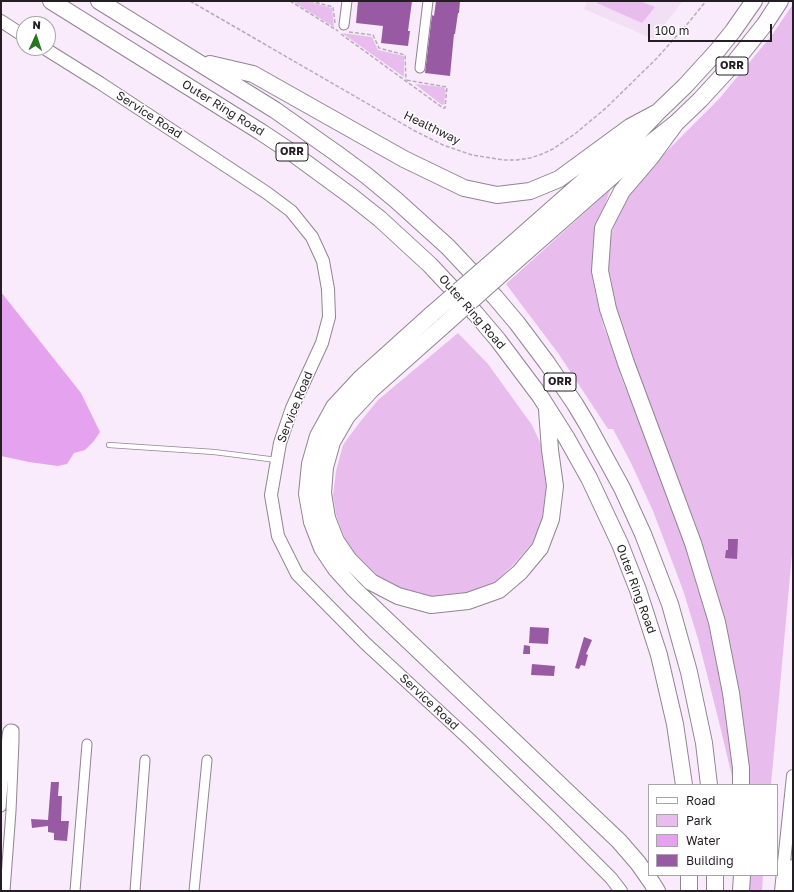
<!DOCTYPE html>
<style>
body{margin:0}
#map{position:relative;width:794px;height:892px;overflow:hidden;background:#f9ebfb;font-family:"Golos Text",sans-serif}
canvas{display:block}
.frame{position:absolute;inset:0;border:2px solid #241e24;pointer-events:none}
.legend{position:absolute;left:648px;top:784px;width:130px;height:92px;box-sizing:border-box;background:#fff;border:1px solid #a7a5a7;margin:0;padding:5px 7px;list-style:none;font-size:12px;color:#241e24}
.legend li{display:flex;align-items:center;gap:8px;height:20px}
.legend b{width:20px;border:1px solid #a7a5a7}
.north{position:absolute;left:16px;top:16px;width:40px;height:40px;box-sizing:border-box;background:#fff;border:1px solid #a7a5a7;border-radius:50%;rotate:3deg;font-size:11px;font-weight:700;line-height:16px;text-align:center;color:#241e24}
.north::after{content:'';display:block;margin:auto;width:14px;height:18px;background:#26761f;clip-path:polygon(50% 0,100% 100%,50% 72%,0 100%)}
.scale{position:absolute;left:648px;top:24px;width:124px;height:18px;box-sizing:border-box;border:2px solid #241e24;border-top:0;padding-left:5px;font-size:12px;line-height:14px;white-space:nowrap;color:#241e24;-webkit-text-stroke:3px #fff;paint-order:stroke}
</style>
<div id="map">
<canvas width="794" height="892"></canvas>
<div class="frame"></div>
<ul class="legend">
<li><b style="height:5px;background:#fff"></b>Road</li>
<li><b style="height:11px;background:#e8bdee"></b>Park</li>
<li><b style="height:11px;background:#e5a3ef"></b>Water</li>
<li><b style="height:11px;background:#985aa2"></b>Building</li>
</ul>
<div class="north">N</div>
<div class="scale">100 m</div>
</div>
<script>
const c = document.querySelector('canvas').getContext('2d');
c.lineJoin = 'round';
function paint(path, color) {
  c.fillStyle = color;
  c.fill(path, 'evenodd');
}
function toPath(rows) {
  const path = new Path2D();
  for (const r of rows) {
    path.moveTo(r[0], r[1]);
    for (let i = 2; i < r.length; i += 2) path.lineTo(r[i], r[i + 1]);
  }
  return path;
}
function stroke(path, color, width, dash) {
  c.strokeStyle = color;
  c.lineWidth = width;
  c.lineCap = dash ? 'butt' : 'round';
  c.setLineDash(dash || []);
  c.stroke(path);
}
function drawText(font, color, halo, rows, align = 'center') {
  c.font = font + ' "Golos Text",sans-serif';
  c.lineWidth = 3;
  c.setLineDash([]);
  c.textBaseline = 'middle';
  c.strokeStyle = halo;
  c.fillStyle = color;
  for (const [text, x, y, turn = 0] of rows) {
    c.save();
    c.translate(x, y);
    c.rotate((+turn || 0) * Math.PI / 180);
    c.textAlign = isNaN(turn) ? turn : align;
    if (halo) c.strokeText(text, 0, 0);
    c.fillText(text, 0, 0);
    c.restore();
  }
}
paint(toPath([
 [587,1,683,1,653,39,584,9]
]), '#f2def5');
paint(toPath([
 [292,1,306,1,332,8,334,27],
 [598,1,640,1,655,7,642,23,597,3],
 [793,4,793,543,771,785,747,785,711,577,696,525,665,446,630,355,612,302,607,269,609,242,617,214,632,187,648,170,719,99,772,35],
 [342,33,372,37,378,50,404,56,404,77],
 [415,84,443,87,446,90,444,104,442,105],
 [611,187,593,241,592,272,597,300,604,328,615,354,621,377,675,510,708,612,723,687,732,763,734,785,719,722,698,639,683,590,653,511,631,463,613,429,608,429,558,353,506,284,602,197],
 [458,333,488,364,532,425,545,453,550,486,545,516,533,542,514,564,495,582,467,593,432,597,399,590,374,577,356,556,345,539,336,515,333,495,336,471,343,445,360,422,378,400],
 [748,875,763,875,762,891,747,891]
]), '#e8bdee');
paint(toPath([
 [1,292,81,393,100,432,94,441,85,450,74,453,67,464,58,466,29,462,1,456]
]), '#e5a3ef');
paint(toPath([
 [358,1,412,1,408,31,410,31,408,46,381,43,383,26,356,23],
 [436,1,460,1,459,13,458,13,455,34,454,34,450,76,425,73,432,15,434,16],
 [728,539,738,539,737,559,725,558,726,550,728,550],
 [530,627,549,628,548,644,529,643],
 [584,637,592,640,586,654,588,655,585,666,581,665,579,669,575,668],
 [524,645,530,646,530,654,523,654],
 [532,664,555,666,554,676,531,675],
 [51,782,59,782,58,796,62,796,61,821,69,821,67,841,54,840,54,833,48,832,48,826,32,828,31,819,48,820]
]), '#985aa2');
const lane = toPath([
 [109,445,214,452,277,460]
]);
const street = toPath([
 [344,25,347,1],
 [420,68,428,1],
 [1,807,7,736,8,731,10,729,12,729,14,730,14,741,11,811,5,891],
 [75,891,87,744],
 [135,891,145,760],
 [194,891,207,760]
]);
const secondary = toPath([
 [1,21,24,36],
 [44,48,100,83,267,193,291,211,312,237,323,261,328,289,329,317,322,343,292,408,280,443,271,495,278,536,297,574,365,643,469,739,553,820,611,878,621,891],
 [781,891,793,776],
 [791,891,793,866]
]);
const highway = toPath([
 [51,1,261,132,291,152,351,196,380,219,430,265,476,314,498,340,540,396,566,437,589,478,620,544,638,590,659,655,675,724,684,785],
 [99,1,275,110,336,153,367,176,396,200,448,247,495,297,517,323,547,363,575,404,587,424,622,488,643,534,670,604,689,672,704,743,709,785],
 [210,64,253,74,404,159,464,188,497,195,530,191,559,179,630,127,658,112],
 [676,123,651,157,622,191,603,228,600,271,608,309,626,363,693,543,717,622,731,693,741,768,741,785],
 [501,254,637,134,658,112,685,86,717,51,733,31,754,1],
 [509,267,643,149,676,123,700,100,734,63,765,24,780,1],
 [432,314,361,378,334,407,318,436,310,464,307,494,312,522,322,548,336,569,354,589,619,841,638,863,652,883,657,891],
 [443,326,372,389,347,416,332,442,325,467,323,493,327,518,336,541,349,560,371,582,398,596,431,605,468,601,499,590,520,572,540,548,551,519,555,486,550,450,547,410],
 [689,875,689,891],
 [715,875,715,891],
 [741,891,742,875]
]);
stroke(lane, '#918493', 6);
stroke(street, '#918493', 11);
stroke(secondary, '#918493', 14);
stroke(highway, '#918493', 18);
stroke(toPath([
 [190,1,415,131,443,145,472,155,504,160,517,160,530,158,542,154,553,149,576,133,606,108,657,58,689,22,706,1],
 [290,1,338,31],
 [310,1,333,7,335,23],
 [349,32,373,35,379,48,405,55,406,80],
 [341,34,443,108,445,108,447,87,406,80]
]), '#b6abb8', 1.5, [4, 2]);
stroke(lane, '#fff', 4.5);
stroke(street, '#fff', 9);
stroke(secondary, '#fff', 12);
stroke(highway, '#fff', 16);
const highwayBridge = toPath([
 [432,314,501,254],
 [443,326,509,267]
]);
stroke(highwayBridge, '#918493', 18, []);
stroke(highwayBridge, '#fff', 16);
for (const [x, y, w] of [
 [732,66,32],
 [292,152,32],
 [560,382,32]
]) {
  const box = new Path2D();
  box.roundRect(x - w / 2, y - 9, w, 18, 3);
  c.fillStyle = '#fff';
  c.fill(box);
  stroke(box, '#241e24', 1);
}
drawText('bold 11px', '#241e24', null, [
 ["ORR",732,66],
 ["ORR",292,152],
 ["ORR",560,382]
]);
drawText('12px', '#241e24', '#fff', [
 ["Outer Ring Road",223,108,32],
 ["Service Road",149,115,33],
 ["Healthway",432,128,26],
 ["Outer Ring Road",472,312,49],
 ["Service Road",295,407,-68],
 ["Outer Ring Road",636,589,70],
 ["Service Road",429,702,43]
]);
</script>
